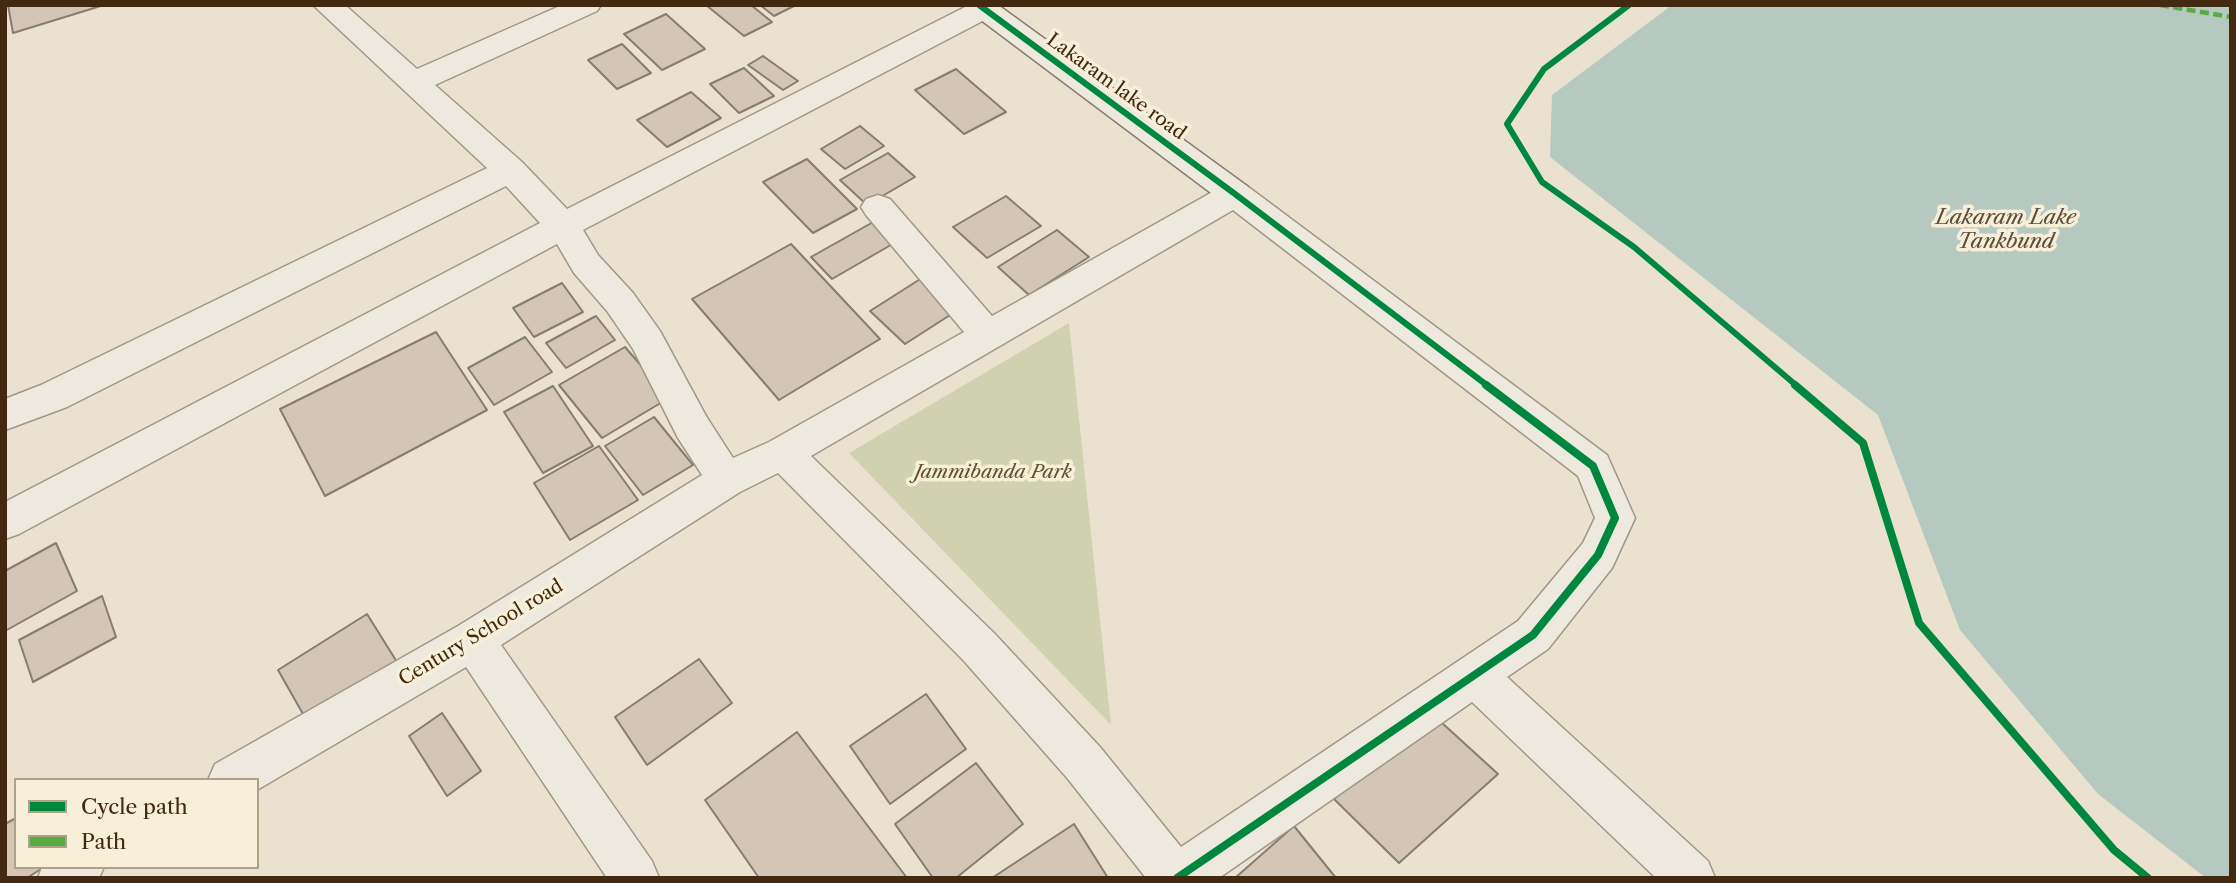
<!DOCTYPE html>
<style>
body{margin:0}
#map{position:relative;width:2236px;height:883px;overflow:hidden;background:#eae2ce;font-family:"Libre Caslon Text",serif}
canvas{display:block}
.frame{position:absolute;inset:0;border:7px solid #442911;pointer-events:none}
.legend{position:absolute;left:14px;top:778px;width:245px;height:91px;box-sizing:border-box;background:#f8efd8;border:2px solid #b0a088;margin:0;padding:9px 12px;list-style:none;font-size:21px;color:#442911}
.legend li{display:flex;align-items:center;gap:14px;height:35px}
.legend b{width:35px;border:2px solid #b0a088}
</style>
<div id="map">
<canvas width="2236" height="883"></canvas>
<div class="frame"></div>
<ul class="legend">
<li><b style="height:9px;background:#00873e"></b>Cycle path</li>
<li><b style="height:9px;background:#56ab42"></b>Path</li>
</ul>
</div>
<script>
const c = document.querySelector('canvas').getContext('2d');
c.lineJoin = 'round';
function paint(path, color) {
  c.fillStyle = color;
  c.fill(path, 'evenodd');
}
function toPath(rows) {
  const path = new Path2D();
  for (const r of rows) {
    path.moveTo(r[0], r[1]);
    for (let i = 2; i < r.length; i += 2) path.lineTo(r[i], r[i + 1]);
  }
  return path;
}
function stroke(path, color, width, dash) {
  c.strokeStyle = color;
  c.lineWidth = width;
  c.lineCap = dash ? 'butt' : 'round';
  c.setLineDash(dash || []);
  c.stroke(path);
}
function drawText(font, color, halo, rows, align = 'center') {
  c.font = font + ' "Libre Caslon Text",serif';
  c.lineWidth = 7;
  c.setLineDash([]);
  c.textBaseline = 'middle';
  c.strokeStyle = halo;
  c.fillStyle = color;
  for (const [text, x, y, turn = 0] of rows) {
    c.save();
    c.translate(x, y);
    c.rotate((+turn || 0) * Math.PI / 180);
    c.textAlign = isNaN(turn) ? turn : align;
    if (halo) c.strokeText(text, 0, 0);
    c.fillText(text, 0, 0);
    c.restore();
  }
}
paint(toPath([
 [1069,323,1111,725,849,453]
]), '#d0d2af');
paint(toPath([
 [1672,5,2231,5,2231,878,2206,878,2098,794,1960,630,1878,415,1550,157,1552,95]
]), '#b6c9c1');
const building = toPath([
 [8,5,104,5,13,33,8,5],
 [706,5,751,5,772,22,744,36,706,5],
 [760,5,796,5,774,16,760,5],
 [666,14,705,49,662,70,624,34,666,14],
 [622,44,651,73,617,89,588,60,622,44],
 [763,56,798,81,783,90,748,65,763,56],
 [744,68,774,96,739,113,710,84,744,68],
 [956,69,1006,112,964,134,915,90,956,69],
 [691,92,721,118,667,147,637,120,691,92],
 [860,126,884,146,845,169,821,149,860,126],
 [888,153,915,177,867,205,840,180,888,153],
 [807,159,857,209,813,233,763,182,807,159],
 [1006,196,1041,226,987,258,953,227,1006,196],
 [875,221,896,242,832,279,811,257,875,221],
 [1057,230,1089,257,1029,295,998,267,1057,230],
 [791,244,880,339,779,400,692,299,791,244],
 [925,276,961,308,905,344,870,311,925,276],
 [562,283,583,312,534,337,513,308,562,283],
 [596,316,615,340,566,368,546,343,596,316],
 [436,332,487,410,325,496,280,409,436,332],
 [525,337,552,372,494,405,468,368,525,337],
 [625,347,669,398,602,438,559,385,625,347],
 [553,386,593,446,543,473,504,412,553,386],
 [654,417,693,465,643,495,605,446,654,417],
 [599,446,638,500,570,540,534,483,599,446],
 [56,543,77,591,5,631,5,571,56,543],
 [102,596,116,637,33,682,19,640,102,596],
 [367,614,397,662,307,721,278,670,367,614],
 [699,659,732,703,647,765,615,717,699,659],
 [926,694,966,749,890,804,850,746,926,694],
 [1430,712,1498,774,1399,863,1334,799,1430,712],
 [442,713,481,771,447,796,409,736,442,713],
 [797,732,907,878,759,878,705,800,797,732],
 [976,763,1023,824,956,878,933,878,895,824,976,763],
 [16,818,16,867,44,867,27,878,5,878,5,824,16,818],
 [1074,824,1108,878,992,878,1074,824],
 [1294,826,1336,878,1235,878,1294,826]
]);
paint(building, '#d3c6b6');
stroke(building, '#857d6f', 2);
const street = toPath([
 [313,5,345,5,417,69,562,5,601,5,597,11,435,85,522,162,567,209,969,5,996,5,999,9,994,15,583,230,598,255,633,293,660,331,706,416,733,458,769,442,964,332,866,215,861,207,866,199,878,195,890,199,992,316,1223,186,1235,182,1247,186,1607,455,1635,518,1612,568,1548,649,1507,677,1708,861,1715,878,1656,878,1472,702,1219,878,1146,878,1068,779,964,661,778,473,740,492,501,645,652,861,659,878,607,878,466,667,257,790,257,780,208,780,215,764,458,626,702,475,678,438,633,349,607,311,574,273,557,244,19,534,5,539,5,502,540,223,506,186,67,407,5,430,5,399,41,385,487,168,313,5],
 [1233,210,1578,476,1595,518,1583,543,1518,621,1181,847,1100,747,994,633,811,456,1233,210],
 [42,867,104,867,99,878,38,878,42,867]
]);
const secondary = toPath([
 [965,5,998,5,1247,186,1252,194,1247,202,1235,206,1223,202,969,11,965,5]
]);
stroke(street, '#9e9688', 3);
stroke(secondary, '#857d6f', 3);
paint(street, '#ede9df');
paint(secondary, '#ede9df');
stroke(toPath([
 [2160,5,2231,17]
]), '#56ab42', 4.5, [9, 4.5]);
stroke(toPath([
 [979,5,1235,194,1488,386],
 [1629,5,1544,69,1507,124,1542,182,1634,247,1797,386]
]), '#00873e', 6);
stroke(toPath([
 [1795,385,1863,443,1919,623,2114,850,2148,878],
 [1177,878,1533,635,1598,555,1615,518,1593,466,1486,385]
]), '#00873e', 8);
drawText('19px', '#442911', '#f8efd8', [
 ["Lakaram lake road",1116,87,36],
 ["Century School road",481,633,-31]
]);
drawText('italic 19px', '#625032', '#f8efd8', [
 ["Jammibanda Park",993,473]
]);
drawText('italic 21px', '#5b4e3c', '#f8efd8', [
 ["Lakaram Lake",2006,218],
 ["Tankbund",2006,242]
]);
</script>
